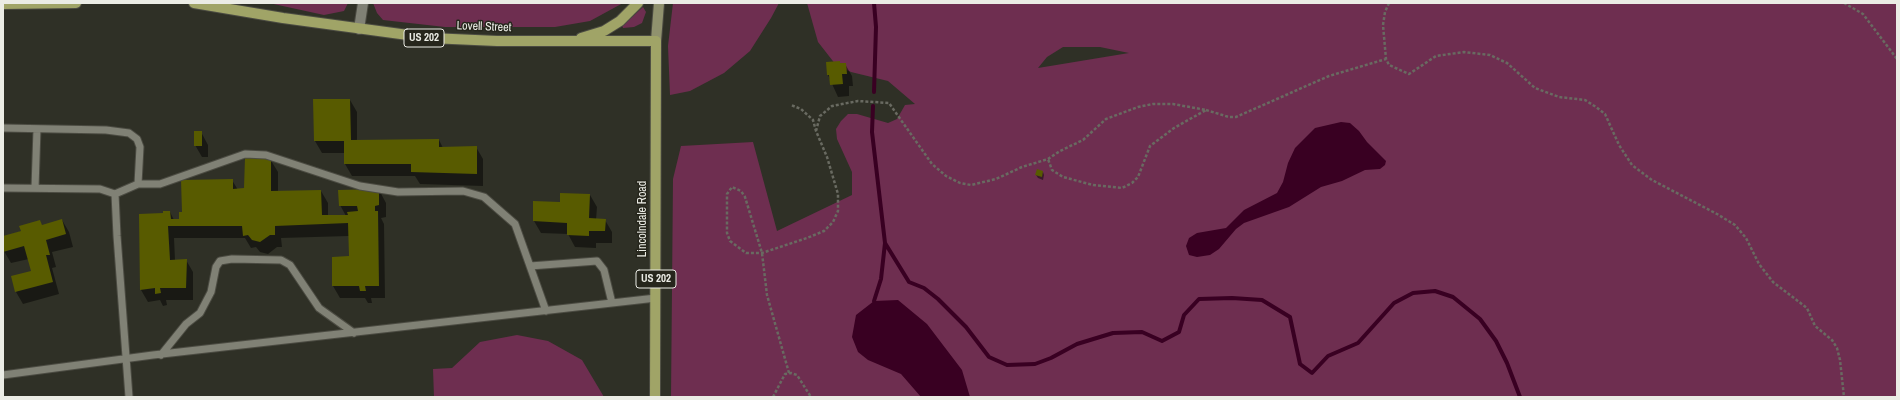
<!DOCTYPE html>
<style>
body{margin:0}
#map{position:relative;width:1900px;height:400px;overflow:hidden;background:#2f3026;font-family:"Archivo Narrow",sans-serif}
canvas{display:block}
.frame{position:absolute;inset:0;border:4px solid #ebece5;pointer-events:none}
</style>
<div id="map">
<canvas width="1900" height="400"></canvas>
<div class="frame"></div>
</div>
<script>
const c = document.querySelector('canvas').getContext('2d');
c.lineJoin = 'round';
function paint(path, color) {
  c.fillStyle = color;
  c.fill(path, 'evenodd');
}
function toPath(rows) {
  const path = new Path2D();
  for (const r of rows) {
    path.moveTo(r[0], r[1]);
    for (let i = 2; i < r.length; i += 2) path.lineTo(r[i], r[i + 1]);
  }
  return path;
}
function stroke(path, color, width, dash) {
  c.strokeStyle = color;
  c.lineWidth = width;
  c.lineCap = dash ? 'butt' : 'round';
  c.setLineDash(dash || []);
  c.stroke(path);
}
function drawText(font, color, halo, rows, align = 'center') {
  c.font = font + ' "Archivo Narrow",sans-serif';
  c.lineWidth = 3;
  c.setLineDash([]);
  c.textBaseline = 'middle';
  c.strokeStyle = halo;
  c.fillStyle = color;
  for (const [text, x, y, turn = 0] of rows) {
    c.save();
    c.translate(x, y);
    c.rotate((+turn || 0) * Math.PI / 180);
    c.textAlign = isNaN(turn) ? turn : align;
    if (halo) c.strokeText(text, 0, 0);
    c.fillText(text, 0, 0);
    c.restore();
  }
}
paint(toPath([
 [269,3,348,3,344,11,324,15],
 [373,3,623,3,590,21,555,27,445,27,383,20,377,13],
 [673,3,779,3,771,18,750,51,724,73,690,91,670,95,668,46],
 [807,3,1897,3,1897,397,671,397,673,179,681,146,753,142,777,231,852,195,852,172,837,139,836,129,841,121,848,114,857,114,888,123,897,119,905,105,915,104,888,81,851,72,836,65,818,42],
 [1063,47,1100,47,1129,53,1038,68,1047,57],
 [643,7,646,12,642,23,634,27,623,28,622,25,625,21,631,18],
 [517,335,548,341,582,360,604,397,434,397,433,369,452,368,480,342]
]), '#6e2e50');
paint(toPath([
 [1341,122,1350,123,1359,131,1367,142,1386,161,1385,165,1380,169,1365,170,1342,181,1321,187,1289,207,1244,223,1236,229,1219,249,1210,255,1197,257,1189,255,1186,246,1189,238,1197,233,1226,228,1244,210,1277,193,1283,182,1288,163,1295,148,1315,128],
 [898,300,927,324,962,370,970,397,921,397,901,374,868,360,858,352,852,337,856,315,874,301]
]), '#390022');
paint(toPath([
 [827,62,845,64,852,76,853,86,849,86,849,96,838,97,828,75],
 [350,100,357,112,357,141,439,140,443,148,476,147,483,159,483,186,420,184,415,176,352,176,345,164,345,153,322,153,315,141],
 [201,132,208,145,208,157,202,157,195,145],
 [270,159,278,172,278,192,321,191,328,203,328,216,346,216,340,205,379,190,386,203,386,217,381,218,384,224,385,298,371,298,372,303,368,303,365,298,340,298,333,286,350,257,349,236,281,238,282,247,277,247,268,254,260,252,256,247,251,248,245,238,174,238,175,260,186,260,193,272,193,300,166,300,167,305,163,306,160,300,148,302,141,290,140,215,164,214,170,212,174,220,180,220,232,180,238,190,245,189],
 [1043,172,1044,175,1043,180,1038,178,1036,175],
 [590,195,597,207,596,220,605,220,612,232,612,243,596,243,596,248,575,247,568,234,541,233,534,221,534,202,561,203],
 [62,220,69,232,73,247,52,252,56,267,52,268,59,294,23,304,16,292,32,271,29,259,11,263,4,251,3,237,22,231,40,221,42,226]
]), '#0007');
stroke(toPath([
 [874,92,876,27,874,3],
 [873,106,872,132,885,243,881,279,874,301],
 [885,243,909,282,924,288,938,299,966,327,989,357,1007,365,1035,364,1051,358,1077,344,1113,333,1142,332,1162,341,1179,332,1184,315,1199,299,1232,298,1262,300,1290,317,1300,364,1312,373,1328,356,1358,343,1394,303,1413,293,1435,291,1453,297,1480,319,1496,341,1507,363,1520,397]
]), '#390022', 4);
paint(toPath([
 [840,61,840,63,846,63,847,74,842,74,843,84,830,85,829,75,827,75,826,62],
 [313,99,350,99,351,140,439,139,439,147,477,146,477,174,411,172,411,164,344,164,344,141,314,141],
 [194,131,202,131,202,146,194,146],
 [245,158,271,158,271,191,321,190,322,215,348,215,347,212,358,211,357,206,339,206,338,190,379,189,379,205,375,206,375,211,378,211,379,286,365,286,366,291,360,291,359,286,332,286,332,257,349,256,348,223,275,226,275,235,270,235,260,242,252,240,248,235,243,236,242,226,168,226,170,260,187,259,186,288,160,288,161,293,155,294,155,288,140,290,139,214,163,213,163,211,170,211,171,219,179,219,179,212,182,212,181,180,233,179,233,189,244,188],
 [1037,169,1043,171,1042,177,1035,175],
 [560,193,590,194,589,218,606,219,605,231,589,231,589,236,567,235,567,223,533,221,533,201,560,202],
 [62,219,66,234,46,240,50,255,46,255,53,282,15,292,11,276,31,271,24,246,3,252,3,236,21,231,19,226,40,220,42,225]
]), '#585b00');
const lane = toPath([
 [3,128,106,130,129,133,137,139,140,147,138,184,115,194],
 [138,184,160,184,245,154,266,155,360,186,398,192,463,191,484,197,515,224,546,311],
 [3,188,100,189,115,194,117,236,129,397],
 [35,188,37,129],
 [530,266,597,261,604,270,612,303],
 [161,355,186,324,200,313,211,292,216,267,220,261,232,259,281,260,290,265,319,308,354,333],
 [3,375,153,355,656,298]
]);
const street = toPath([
 [359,29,363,3]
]);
const secondary = toPath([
 [656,41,659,3]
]);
const primary = toPath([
 [194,3,283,18,430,38,497,41,656,41,655,397],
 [3,4,76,3],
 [581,38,604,31,620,21,638,3]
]);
stroke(lane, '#4b4b42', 9);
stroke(street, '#4b4b42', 12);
stroke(secondary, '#4b4b42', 12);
stroke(primary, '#4b4b42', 12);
stroke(toPath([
 [1389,3,1385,12,1383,25,1386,59,1389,65,1409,74,1436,56,1464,52,1490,55,1507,63,1535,88,1559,97,1585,100,1596,107,1605,114,1619,145,1632,165,1652,180,1717,214,1735,225,1746,238,1759,264,1773,282,1807,308,1815,326,1832,340,1837,348,1840,360,1844,397],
 [1844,3,1863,14,1897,59],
 [1206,110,1229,117,1236,117,1329,76,1386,59],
 [816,131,820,116,832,106,858,101,889,103,932,164,946,176,960,183,971,185,996,179,1022,167,1048,159,1060,151,1083,140,1106,119,1138,107,1153,104,1173,104,1206,110,1174,128,1150,146,1138,177,1132,183,1122,188,1093,185,1063,177,1052,170,1048,159],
 [789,373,767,295,762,253,745,197,741,191,732,187,727,194,727,233,730,241,746,253,762,253,807,238,824,231,833,222,838,211,838,194,827,157,816,131,813,120,801,109,791,105],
 [773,397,785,374,791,373,797,375,811,397]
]), '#696a61', 2.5, [3, 2]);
stroke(lane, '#808175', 7);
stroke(street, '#808175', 10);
stroke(secondary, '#90926e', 10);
stroke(primary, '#a0a467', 10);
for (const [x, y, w] of [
 [424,38,40],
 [656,279,40]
]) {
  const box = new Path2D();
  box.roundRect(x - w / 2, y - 9, w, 18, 3);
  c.fillStyle = '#26261c';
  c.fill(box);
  stroke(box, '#ebece5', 1);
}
drawText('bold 11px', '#ebece5', null, [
 ["US 202",424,38],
 ["US 202",656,279]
]);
drawText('12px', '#ebece5', '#26261c', [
 ["Lovell Street",484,27,2],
 ["Lincolndale Road",643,219,-90]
]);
</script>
